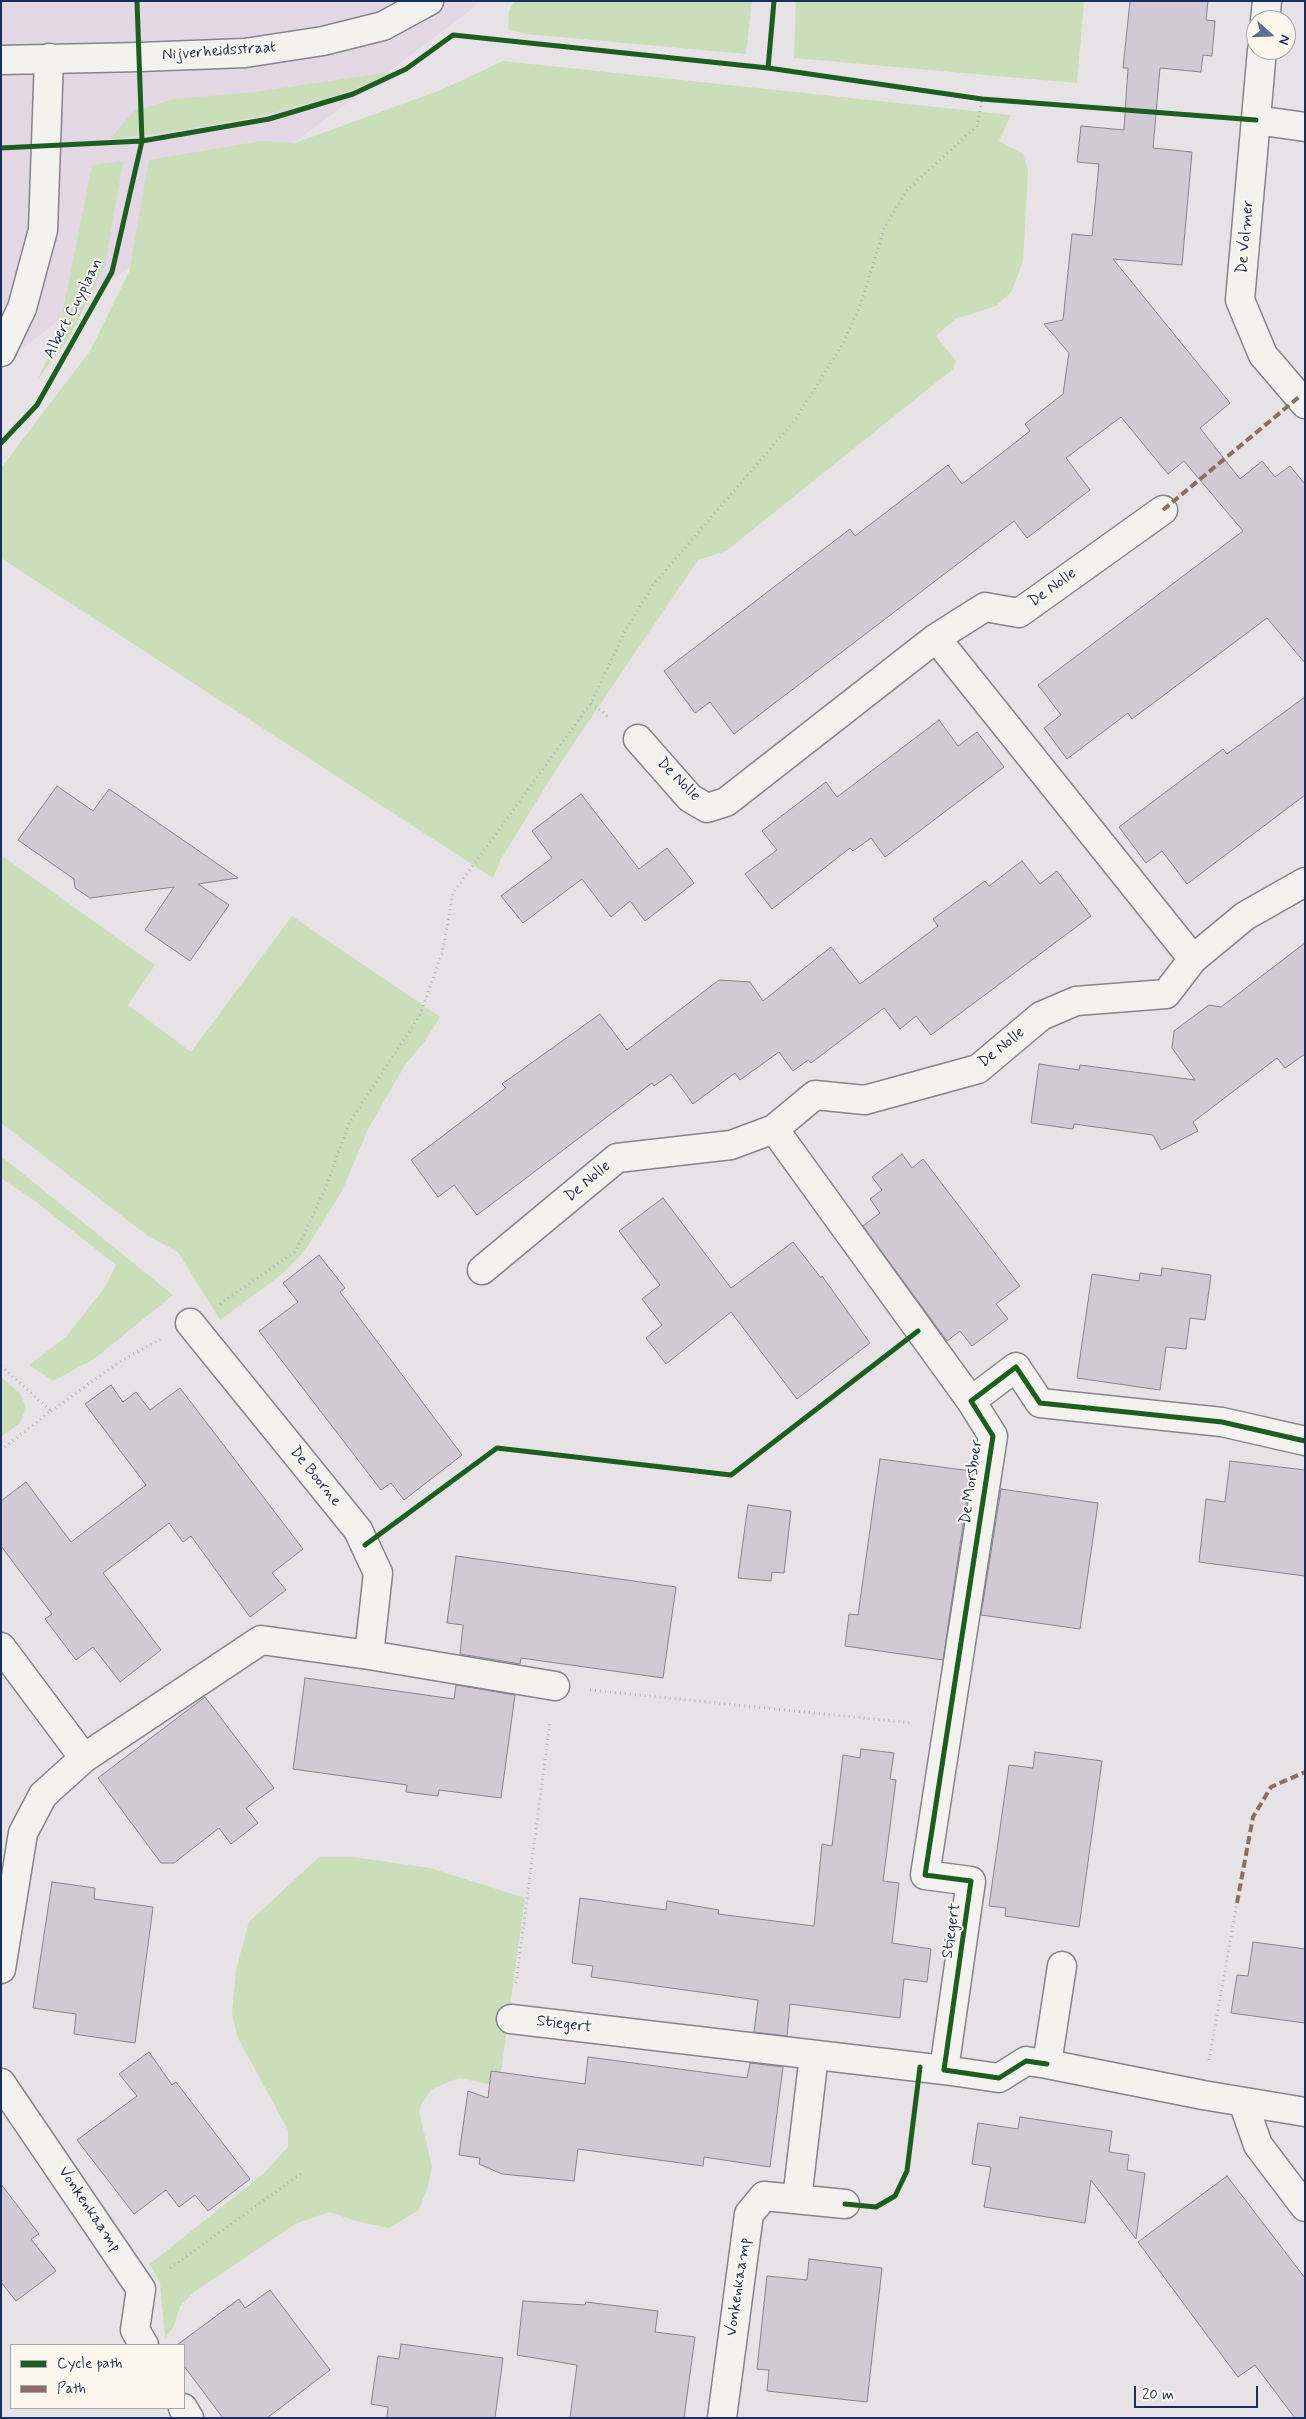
<!DOCTYPE html>
<style>
body{margin:0}
#map{position:relative;width:1306px;height:2419px;overflow:hidden;background:#e7e2e5;font-family:Mynerve,sans-serif}
canvas{display:block}
.frame{position:absolute;inset:0;border:2px solid #1b2f5e;pointer-events:none}
.legend{position:absolute;left:10px;top:2344px;width:175px;height:65px;box-sizing:border-box;background:#fbf7ec;border:1px solid #a1a7b3;margin:0;padding:6px 9px;list-style:none;font-size:15px;color:#1b2f5e}
.legend li{display:flex;align-items:center;gap:10px;height:25px}
.legend b{width:25px;border:1px solid #a1a7b3}
.north{position:absolute;left:1246px;top:10px;width:50px;height:50px;box-sizing:border-box;background:#fbf7ec;border:1px solid #a1a7b3;border-radius:50%;rotate:110deg;font-size:14px;font-weight:700;line-height:20px;text-align:center;color:#1b2f5e}
.north::after{content:'';display:block;margin:auto;width:18px;height:22px;background:#626e8d;clip-path:polygon(50% 0,100% 100%,50% 72%,0 100%)}
.scale{position:absolute;left:1134px;top:2386px;width:124px;height:22px;box-sizing:border-box;border:2px solid #1b2f5e;border-top:0;padding-left:6px;font-size:15px;line-height:18px;white-space:nowrap;color:#1b2f5e;-webkit-text-stroke:4px #fbf7ec;paint-order:stroke}
</style>
<div id="map">
<canvas width="1306" height="2419"></canvas>
<div class="frame"></div>
<ul class="legend">
<li><b style="height:6px;background:#1b5e20"></b>Cycle path</li>
<li><b style="height:6px;background:#8d6e63"></b>Path</li>
</ul>
<div class="north">N</div>
<div class="scale">20 m</div>
</div>
<script>
const c = document.querySelector('canvas').getContext('2d');
c.lineJoin = 'round';
function paint(path, color) {
  c.fillStyle = color;
  c.fill(path, 'evenodd');
}
function toPath(rows) {
  const path = new Path2D();
  for (const r of rows) {
    path.moveTo(r[0], r[1]);
    for (let i = 2; i < r.length; i += 2) path.lineTo(r[i], r[i + 1]);
  }
  return path;
}
function stroke(path, color, width, dash) {
  c.strokeStyle = color;
  c.lineWidth = width;
  c.lineCap = dash ? 'butt' : 'round';
  c.setLineDash(dash || []);
  c.stroke(path);
}
function drawText(font, color, halo, rows, align = 'center') {
  c.font = font + ' Mynerve,sans-serif';
  c.lineWidth = 4;
  c.setLineDash([]);
  c.textBaseline = 'middle';
  c.strokeStyle = halo;
  c.fillStyle = color;
  for (const [text, x, y, turn = 0] of rows) {
    c.save();
    c.translate(x, y);
    c.rotate((+turn || 0) * Math.PI / 180);
    c.textAlign = isNaN(turn) ? turn : align;
    if (halo) c.strokeText(text, 0, 0);
    c.fillText(text, 0, 0);
    c.restore();
  }
}
paint(toPath([
 [1,1,478,1,473,8,1,364]
]), '#e2d7e2');
paint(toPath([
 [514,1,752,1,746,54,526,34,508,29,509,11],
 [796,1,1084,1,1077,83,794,58],
 [503,61,1011,115,999,141,1023,154,1028,171,1023,261,1012,291,996,306,955,319,936,336,956,361,953,369,726,551,698,560,559,765,501,859,493,878,1,558,1,468,90,351,129,272,149,160,262,141,295,143,441,90],
 [397,71,389,76,332,97,257,117,169,132,110,139,134,111,174,99,256,92],
 [123,161,105,265,69,338,38,379,58,336,92,165],
 [1,855,155,965,128,1005,191,1052,292,916,440,1017,425,1041,405,1065,368,1129,342,1191,304,1252,282,1274,220,1320,178,1252,148,1236,1,1123],
 [1,1156,173,1295,94,1359,53,1381,29,1365,66,1337,105,1287,116,1265,35,1201,1,1178],
 [1,1377,20,1393,25,1405,24,1413,20,1423,1,1437],
 [319,1857,353,1857,430,1868,525,1898,499,2086,459,2078,432,2089,422,2103,419,2111,432,2167,428,2186,419,2210,389,2228,360,2222,329,2212,295,2224,194,2292,180,2306,174,2326,165,2338,160,2283,150,2264,263,2174,288,2147,288,2130,238,2038,232,2014,236,1970,249,1922]
]), '#cadeba');
const building = toPath([
 [1130,1,1208,1,1206,20,1215,21,1212,56,1203,55,1201,72,1160,68,1153,148,1192,152,1182,265,1113,259,1230,403,1200,428,1240,479,1262,461,1275,477,1290,466,1305,484,1305,663,1267,618,1132,719,1128,713,1067,759,1044,728,1061,715,1038,685,1243,531,1184,461,1168,474,1121,417,1066,458,1090,490,1027,538,1014,521,734,734,710,702,695,713,664,671,850,529,855,536,948,465,962,484,1030,431,1025,424,1063,394,1069,353,1044,324,1063,320,1072,234,1092,236,1099,164,1077,162,1081,126,1124,130,1128,68,1123,68,1130,1],
 [1305,697,1305,795,1187,884,1162,851,1146,863,1119,827,1223,749,1227,754,1305,697],
 [939,720,958,746,977,732,1004,767,885,857,871,838,853,851,850,848,772,909,745,874,777,850,762,831,826,782,837,797,939,720],
 [57,786,93,811,109,789,238,878,198,884,229,905,190,961,145,930,174,887,90,898,75,888,74,879,18,840,57,786],
 [581,794,639,869,667,848,694,883,645,921,630,901,611,917,582,879,523,923,501,896,552,858,532,831,581,794],
 [1022,861,1040,884,1057,871,1091,916,931,1035,916,1016,900,1029,884,1008,811,1063,808,1060,793,1071,779,1052,740,1080,735,1073,693,1104,671,1074,654,1086,652,1083,477,1215,454,1185,438,1197,411,1160,506,1088,502,1084,600,1014,627,1050,719,980,750,982,763,1001,831,947,860,984,938,926,933,919,985,881,989,886,1022,861],
 [1305,943,1305,1054,1285,1068,1277,1058,1193,1122,1198,1131,1161,1150,1153,1135,1074,1124,1073,1129,1031,1123,1039,1064,1079,1070,1080,1065,1195,1080,1172,1048,1174,1031,1209,1005,1221,1007,1305,943],
 [902,1154,912,1168,923,1159,1020,1286,996,1304,1008,1319,972,1346,960,1331,947,1341,863,1226,880,1213,870,1199,882,1190,872,1177,902,1154],
 [663,1198,731,1288,793,1242,821,1278,822,1276,870,1343,797,1399,731,1312,666,1364,646,1338,662,1325,642,1299,660,1285,619,1231,663,1198],
 [319,1255,345,1288,340,1292,462,1455,404,1500,391,1483,381,1490,259,1331,298,1302,283,1283,319,1255],
 [1162,1268,1211,1275,1205,1320,1190,1318,1186,1349,1166,1347,1160,1390,1077,1378,1092,1274,1139,1281,1140,1273,1161,1276,1162,1268],
 [111,1385,123,1402,136,1392,150,1410,180,1388,303,1549,272,1573,286,1590,250,1617,191,1536,183,1542,169,1523,103,1573,161,1650,120,1682,93,1647,76,1660,45,1619,52,1614,1,1546,1,1501,26,1482,71,1542,146,1485,85,1404,111,1385],
 [880,1459,971,1471,943,1660,845,1646,849,1614,858,1615,880,1459],
 [1230,1461,1305,1470,1305,1576,1199,1562,1206,1499,1225,1502,1230,1461],
 [1001,1489,1098,1503,1080,1629,981,1615,1001,1489],
 [748,1505,791,1511,784,1573,772,1572,771,1581,738,1578,748,1505],
 [456,1556,676,1587,663,1678,521,1658,520,1664,460,1654,463,1625,447,1623,456,1556],
 [305,1678,454,1699,456,1685,515,1695,501,1798,439,1790,438,1796,406,1792,407,1785,293,1769,305,1678],
 [205,1697,274,1788,246,1808,258,1823,231,1844,219,1828,174,1863,161,1863,98,1778,205,1697],
 [861,1749,894,1753,890,1779,896,1780,883,1881,899,1883,892,1943,931,1949,927,1982,904,1979,900,2018,790,2004,787,2036,754,2032,758,2000,591,1977,593,1966,572,1963,580,1898,666,1910,667,1901,719,1910,718,1914,814,1926,822,1844,832,1846,843,1755,860,1758,861,1749],
 [1035,1752,1102,1761,1079,1927,1005,1916,1006,1908,989,1906,1009,1765,1033,1768,1035,1752],
 [52,1882,95,1888,94,1899,153,1907,135,2043,74,2034,76,2014,33,2008,52,1882],
 [1253,1942,1305,1949,1305,2023,1231,2013,1237,1975,1248,1976,1253,1942],
 [149,2052,172,2085,176,2082,250,2179,208,2211,195,2195,179,2207,166,2190,134,2214,77,2140,137,2096,119,2074,149,2052],
 [588,2057,747,2078,750,2063,783,2067,770,2167,704,2157,703,2166,578,2149,574,2181,502,2174,479,2164,480,2158,459,2155,468,2091,488,2098,491,2071,585,2084,588,2057],
 [1020,2117,1112,2131,1109,2152,1129,2155,1127,2170,1145,2173,1136,2239,1091,2180,1085,2223,984,2207,991,2167,972,2164,978,2123,1018,2129,1020,2117],
 [1227,2176,1305,2278,1305,2418,1295,2418,1255,2365,1238,2377,1138,2242,1227,2176],
 [1,2184,39,2234,31,2239,56,2271,16,2301,1,2282,1,2184],
 [809,2259,882,2268,867,2402,767,2391,769,2370,757,2369,767,2276,807,2280,809,2259],
 [270,2290,330,2370,267,2418,223,2418,184,2366,184,2345,177,2345,239,2299,245,2308,270,2290],
 [523,2301,585,2305,586,2302,658,2311,655,2332,695,2337,684,2418,570,2418,577,2365,517,2355,523,2301],
 [401,2344,503,2358,495,2418,387,2418,388,2407,371,2404,378,2356,399,2359,401,2344]
]);
paint(building, '#d1cad4');
stroke(building, '#83848f', 1);
const street = toPath([
 [1265,20,1267,1],
 [1262,50,1240,300,1263,355,1305,404],
 [1256,120,1305,127],
 [936,638,1193,959],
 [638,739,690,798,707,808,726,802,936,638,985,607,1019,613,1163,510],
 [774,1129,971,1401],
 [482,1270,617,1158,731,1145,774,1129,815,1095,865,1100,978,1069,1041,1016,1076,1001,1166,994,1193,959,1245,916,1305,882],
 [1,1647,84,1758],
 [369,1655,555,1686],
 [1062,1966,1047,2064,1203,2095,1305,2112],
 [1,1969,23,1833,43,1795,84,1758,261,1640,369,1655,378,1573,358,1530,190,1323],
 [511,2019,944,2070],
 [1047,2064,1026,2061,999,2078,944,2070,971,1881,925,1875,993,1436,971,1401,1016,1367,1040,1403,1222,1422,1305,1441],
 [1,2083,141,2289,135,2330,144,2345],
 [1243,2102,1258,2145,1305,2207],
 [797,2199,814,2055],
 [183,2408,189,2418],
 [722,2418,749,2214,764,2196,845,2204]
]);
const secondary = toPath([
 [1,60,140,57,245,53,323,41,383,26,429,1],
 [1,352,22,308,43,230,49,58]
]);
stroke(street, '#83848f', 31);
stroke(secondary, '#83848f', 31);
stroke(toPath([
 [591,703,610,718],
 [220,1304,296,1251,326,1187,349,1123,419,1017,442,954,453,893,591,703,625,631,653,585,795,420,844,342,861,303,884,229,906,191,977,126,982,99],
 [1,1366,51,1411,1,1450],
 [51,1411,121,1361,160,1339],
 [590,1690,912,1723],
 [516,1983,550,1722],
 [1209,2060,1237,1903],
 [170,2268,302,2173]
]), '#b1b2b5', 3, [1, 4]);
stroke(street, '#f4f2ef', 28);
stroke(secondary, '#f4f2ef', 28);
stroke(toPath([
 [1163,510,1299,397],
 [1237,1903,1253,1817,1271,1787,1305,1772]
]), '#8d6e63', 4, [8, 4]);
stroke(toPath([
 [768,68,774,1],
 [1,148,142,141,269,119,353,94,406,69,453,35,768,68,982,99,1256,120],
 [1,443,37,405,112,272,142,141,137,1],
 [365,1545,497,1448,731,1475,918,1331],
 [1047,2064,1026,2061,999,2078,944,2070,971,1881,925,1875,993,1436,971,1401,1016,1367,1040,1403,1222,1422,1305,1441],
 [845,2204,876,2207,895,2196,907,2171,920,2067]
]), '#1b5e20', 5);
drawText('16px', '#1b2f5e', '#fbf7ec', [
 ["Nijverheidsstraat",219,52,-4],
 ["De Volmer",1246,237,-85],
 ["Albert Cuyplaan",74,309,-63],
 ["De Nolle",1053,588,-36],
 ["De Nolle",678,780,45],
 ["De Nolle",1002,1048,-39],
 ["De Nolle",588,1182,-40],
 ["De Boorne",315,1477,51],
 ["De Morsboer",972,1482,-82],
 ["Stiegert",952,1931,-82],
 ["Stiegert",564,2025,7],
 ["Vonkenkaamp",89,2210,56],
 ["Vonkenkaamp",739,2287,-82]
]);
</script>
